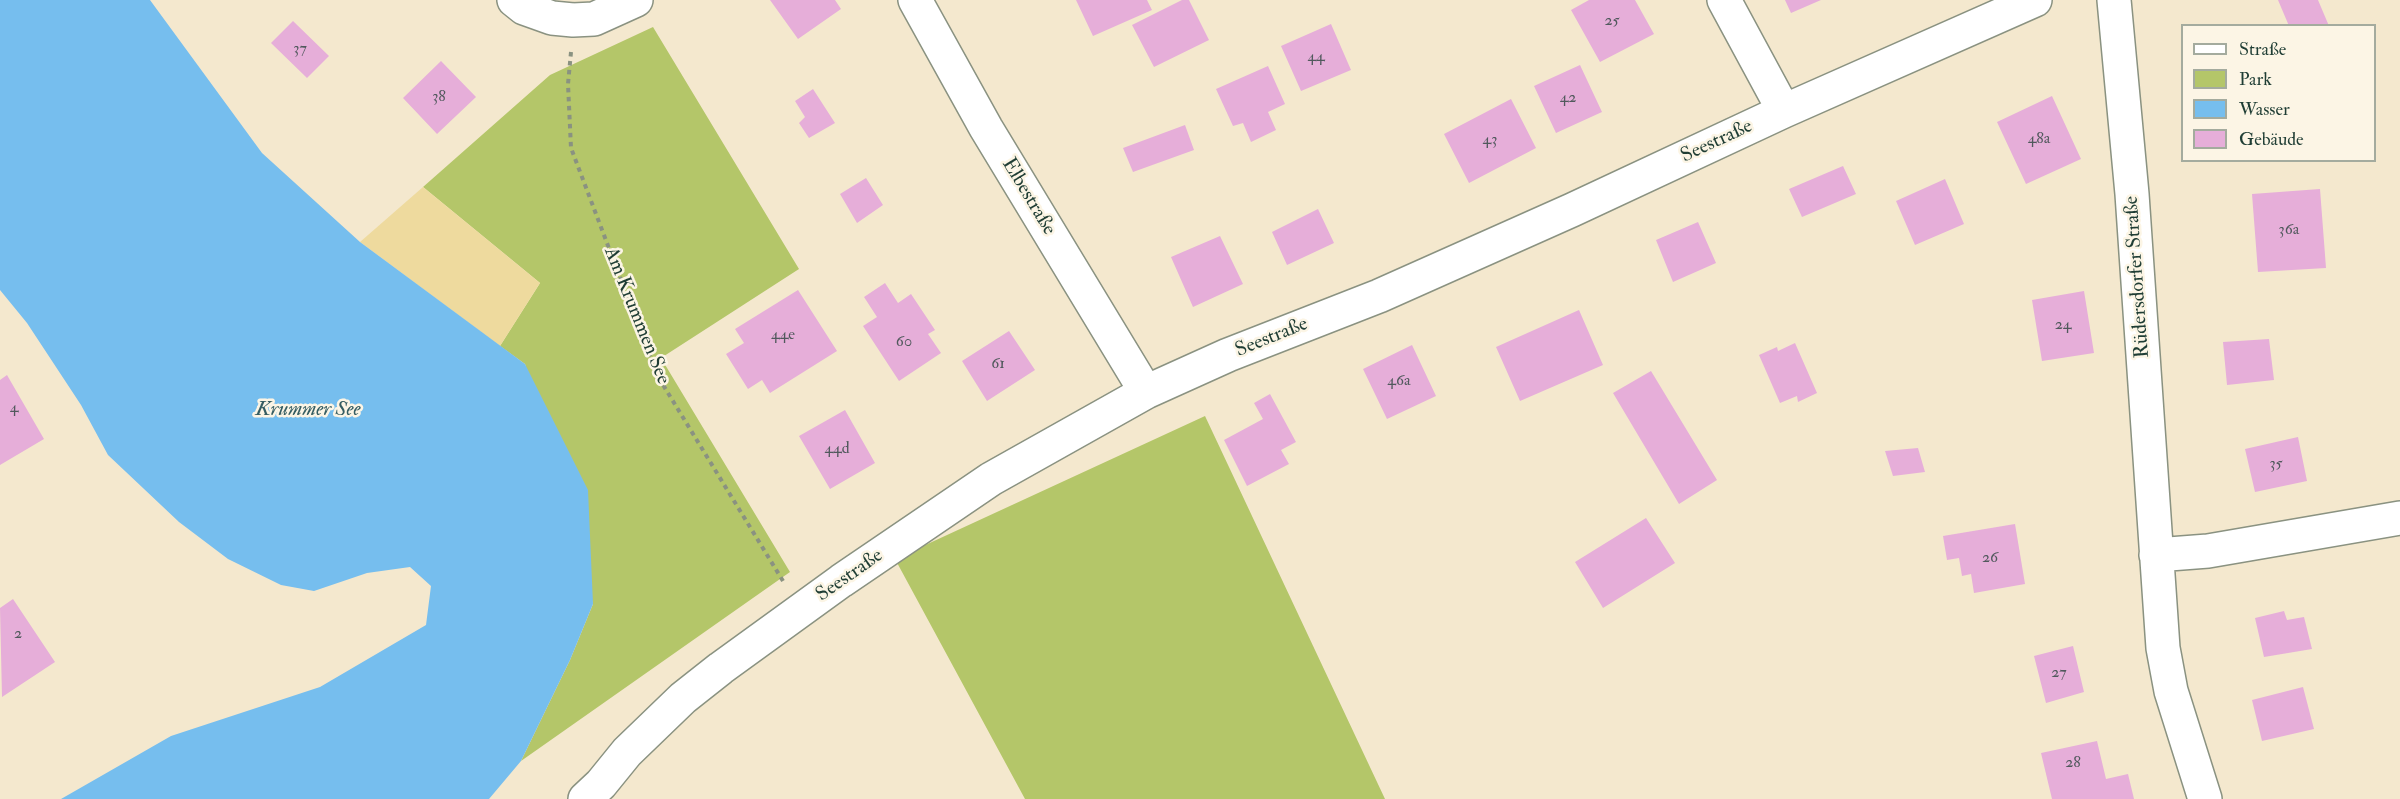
<!DOCTYPE html>
<meta charset="utf-8">
<style>
body{margin:0}
#map{position:relative;width:2400px;height:799px;overflow:hidden;background:#f4e8ce;font-family:"IM FELL Double Pica",serif}
canvas{display:block}
.legend{position:absolute;left:2181px;top:24px;width:195px;height:138px;box-sizing:border-box;background:#fcf5e5;border:2px solid #a4ab9e;margin:0;padding:8px 10px;list-style:none;font-size:18px;color:#1f3d34}
.legend li{display:flex;align-items:center;gap:12px;height:30px}
.legend b{width:30px;border:2px solid #a4ab9e}
</style>
<div id="map">
<canvas width="2400" height="799"></canvas>
<ul class="legend">
<li><b style="height:8px;background:#fff"></b>Straße</li>
<li><b style="height:16px;background:#b4c669"></b>Park</li>
<li><b style="height:16px;background:#76beee"></b>Wasser</li>
<li><b style="height:16px;background:#e6aed9"></b>Gebäude</li>
</ul>
</div>
<script>
const c = document.querySelector('canvas').getContext('2d');
c.lineJoin = 'round';
function paint(path, color) {
  c.fillStyle = color;
  c.fill(path, 'evenodd');
}
function toPath(rows) {
  const path = new Path2D();
  for (const r of rows) {
    path.moveTo(r[0], r[1]);
    for (let i = 2; i < r.length; i += 2) path.lineTo(r[i], r[i + 1]);
  }
  return path;
}
function stroke(path, color, width, dash) {
  c.strokeStyle = color;
  c.lineWidth = width;
  c.lineCap = dash ? 'butt' : 'round';
  c.setLineDash(dash || []);
  c.stroke(path);
}
function drawText(font, color, halo, rows, align = 'center') {
  c.font = font + ' "IM FELL Double Pica",serif';
  c.lineWidth = 5;
  c.setLineDash([]);
  c.textBaseline = 'middle';
  c.strokeStyle = halo;
  c.fillStyle = color;
  for (const [text, x, y, turn = 0] of rows) {
    c.save();
    c.translate(x, y);
    c.rotate((+turn || 0) * Math.PI / 180);
    c.textAlign = isNaN(turn) ? turn : align;
    if (halo) c.strokeText(text, 0, 0);
    c.fillText(text, 0, 0);
    c.restore();
  }
}
paint(toPath([
 [653,27,799,269,661,358,790,572,521,761,570,660,593,604,525,364,500,346,540,283,423,187,550,75],
 [1205,416,1385,799,1025,799,895,559]
]), '#b4c669');
paint(toPath([
 [423,187,540,283,500,346,360,242]
]), '#eeda9e');
paint(toPath([
 [0,0,150,0,262,153,360,242,525,364,588,490,593,604,570,660,521,761,489,799,61,799,171,736,320,687,426,625,431,586,410,567,367,573,314,591,281,585,228,559,179,522,108,455,81,405,27,323,0,290]
]), '#76beee');
paint(toPath([
 [770,0,835,0,841,9,798,39],
 [1076,0,1147,0,1152,10,1093,36],
 [1182,0,1189,0,1209,40,1154,67,1132,25],
 [1589,0,1635,0,1654,34,1600,62,1571,10],
 [1785,0,1821,0,1791,13],
 [2278,0,2318,0,2329,26,2289,26],
 [293,21,329,56,307,78,271,43],
 [1331,24,1351,70,1301,91,1281,46],
 [441,61,476,97,437,134,403,98],
 [1580,65,1602,112,1556,133,1534,86],
 [1268,66,1285,104,1268,112,1276,130,1251,142,1243,123,1233,126,1216,89],
 [813,89,835,123,809,138,799,123,805,117,795,101],
 [2052,96,2081,159,2026,184,1997,122],
 [1511,99,1536,148,1469,183,1444,134],
 [1185,125,1194,150,1133,172,1123,148],
 [1843,166,1856,194,1802,217,1789,189],
 [866,178,883,205,857,223,840,194],
 [1945,179,1964,224,1915,245,1896,201],
 [2320,189,2326,268,2258,272,2252,194],
 [1318,209,1334,243,1287,265,1272,232],
 [1698,222,1716,263,1673,282,1656,240],
 [1220,236,1243,284,1193,307,1171,257],
 [885,283,898,303,911,294,935,330,928,334,941,353,899,381,863,326,877,317,864,297],
 [798,290,837,351,770,393,762,380,748,389,726,354,744,343,735,329],
 [2084,291,2094,353,2042,361,2032,300],
 [1579,310,1603,365,1520,401,1496,347],
 [1009,331,1035,370,987,401,962,361],
 [2269,339,2274,380,2227,385,2223,342],
 [1795,343,1817,393,1798,402,1797,396,1780,403,1759,355,1777,347,1778,351],
 [1412,345,1436,396,1387,419,1363,369],
 [1651,371,1717,480,1679,504,1613,393],
 [7,375,44,439,0,465,0,380],
 [1270,394,1296,442,1281,450,1289,464,1247,486,1224,440,1263,419,1254,403],
 [845,410,875,463,830,489,799,436],
 [2298,437,2307,481,2255,492,2245,449],
 [1918,448,1925,472,1893,476,1885,451],
 [1646,518,1675,563,1603,608,1575,562],
 [2015,524,2025,584,1974,593,1971,574,1962,576,1959,558,1947,560,1943,536],
 [13,599,55,662,2,697,0,608],
 [2284,611,2287,620,2304,617,2312,649,2264,657,2255,618],
 [2073,646,2084,692,2046,703,2034,656],
 [2303,687,2314,729,2262,741,2252,700],
 [2097,741,2106,779,2128,774,2134,799,2052,799,2041,753]
]), '#e6aed9');
const minor = toPath([
 [514,0,524,8,552,18,573,20,594,19,636,0],
 [915,0,986,128,1146,392],
 [1724,0,1784,111],
 [2114,0,2132,194,2163,648,2171,691,2205,799],
 [2156,555,2208,551,2400,518],
 [585,799,601,784,627,752,683,698,721,668,841,581,991,479,1146,392,1228,355,1379,296,1572,210,1784,111,2035,0]
]);
stroke(minor, '#8a9281', 36);
stroke(toPath([
 [571,52,568,84,571,148,657,375,783,581]
]), '#8a9281', 4, [4.5, 4.5]);
stroke(minor, '#fff', 33);
drawText('16px', '#51595d', null, [
 ["25",1612,22],
 ["37",300,50],
 ["44",1316,58],
 ["38",439,98],
 ["42",1568,99],
 ["48a",2039,140],
 ["43",1490,141],
 ["36a",2289,231],
 ["24",2063,326],
 ["44e",783,336],
 ["60",904,343],
 ["61",998,365],
 ["46a",1399,382],
 ["4",14,409],
 ["44d",837,450],
 ["35",2276,465],
 ["26",1990,559],
 ["2",18,635],
 ["27",2059,674],
 ["28",2073,764]
]);
drawText('20px', '#1f3d34', '#fcf5e5', [
 ["Seestraße",1717,142,-25],
 ["Elbestraße",1028,197,59],
 ["Rüdersdorfer Straße",2138,277,-94],
 ["Am Krummen See",636,316,68],
 ["Seestraße",1272,338,-22],
 ["Seestraße",850,576,-35]
]);
drawText('italic 21px', '#355d62', '#fcf5e5', [
 ["Krummer See",308,410]
]);
</script>
